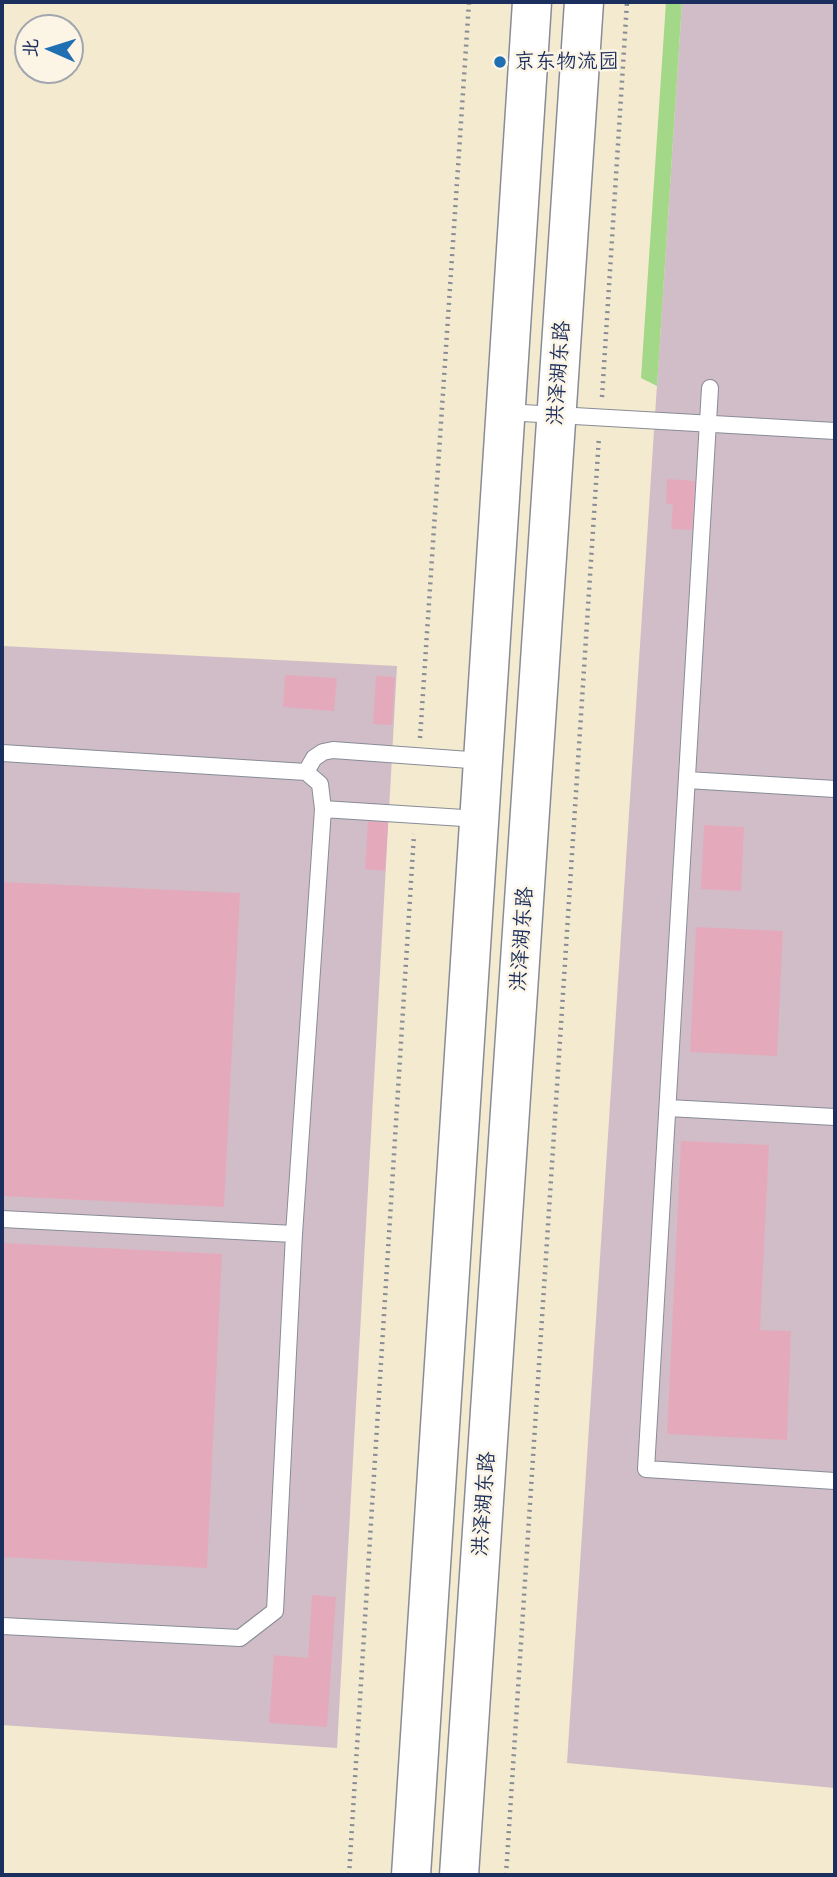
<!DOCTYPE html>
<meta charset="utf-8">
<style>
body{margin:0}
#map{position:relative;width:837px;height:1877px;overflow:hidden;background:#f3eacf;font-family:Delius,"LXGW WenKai TC",sans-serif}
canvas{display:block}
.frame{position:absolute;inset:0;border:4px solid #1b2f5e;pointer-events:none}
.north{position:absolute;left:14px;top:14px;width:70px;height:70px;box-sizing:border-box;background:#fcf5e5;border:2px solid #a2a6af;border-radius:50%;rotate:273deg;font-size:19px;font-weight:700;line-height:28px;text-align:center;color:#1b2f5e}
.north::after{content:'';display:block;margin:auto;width:24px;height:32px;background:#1f6fb2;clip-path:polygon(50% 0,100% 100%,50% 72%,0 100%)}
</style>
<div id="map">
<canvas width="837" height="1877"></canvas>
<div class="frame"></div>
<div class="north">北</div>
</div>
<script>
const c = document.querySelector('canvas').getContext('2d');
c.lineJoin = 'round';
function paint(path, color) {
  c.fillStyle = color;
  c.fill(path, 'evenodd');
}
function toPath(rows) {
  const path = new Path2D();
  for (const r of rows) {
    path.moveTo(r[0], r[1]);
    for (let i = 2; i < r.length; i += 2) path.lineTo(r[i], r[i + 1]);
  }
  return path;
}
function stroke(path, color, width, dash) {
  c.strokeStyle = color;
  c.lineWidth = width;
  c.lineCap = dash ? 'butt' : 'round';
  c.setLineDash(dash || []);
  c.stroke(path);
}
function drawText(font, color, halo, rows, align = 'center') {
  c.font = font + ' Delius,"LXGW WenKai TC",sans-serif';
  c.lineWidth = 5;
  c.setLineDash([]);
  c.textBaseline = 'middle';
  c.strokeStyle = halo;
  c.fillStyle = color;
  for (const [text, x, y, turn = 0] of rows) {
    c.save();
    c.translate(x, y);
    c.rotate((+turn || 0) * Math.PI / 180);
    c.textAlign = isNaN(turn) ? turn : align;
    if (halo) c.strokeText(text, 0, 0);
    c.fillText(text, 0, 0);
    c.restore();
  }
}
paint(toPath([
 [682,2,835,2,835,1788,567,1763],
 [2,646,397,666,337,1748,2,1725]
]), '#d1bdc8');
paint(toPath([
 [666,2,682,2,657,386,641,378]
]), '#a3d888');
paint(toPath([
 [667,479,695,481,692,530,671,529,673,504,666,504],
 [285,675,337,678,334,711,283,707],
 [376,676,395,677,392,725,373,724],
 [368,821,388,822,385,871,365,869],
 [704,825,744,827,741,891,701,889],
 [2,882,240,893,224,1207,2,1196],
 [696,927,783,931,777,1056,690,1052],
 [681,1141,769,1145,760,1330,791,1331,787,1440,667,1434],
 [2,1243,222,1254,207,1568,2,1557],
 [312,1595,336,1597,327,1727,269,1723,274,1655,308,1658]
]), '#e4aabb');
const service = toPath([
 [710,388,646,1469,835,1481],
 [505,412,835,431],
 [2,753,306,772,320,784,323,809,294,1234,275,1611,240,1638,2,1626],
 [306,772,314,758,323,752,333,750,483,761],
 [687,780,835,789],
 [323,809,479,819],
 [668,1108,835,1117],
 [2,1219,294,1234]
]);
const tertiary = toPath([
 [411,1875,532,2],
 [459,1875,584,2]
]);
stroke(service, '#878c96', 18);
stroke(tertiary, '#878c96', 41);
stroke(toPath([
 [602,397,627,2],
 [420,738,469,2],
 [349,1875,414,834],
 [506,1875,599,437]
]), '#878c96', 4.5, [2, 5]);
stroke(service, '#fff', 16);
stroke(tertiary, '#fff', 38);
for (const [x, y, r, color] of [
 [500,62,7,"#1f6fb2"]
]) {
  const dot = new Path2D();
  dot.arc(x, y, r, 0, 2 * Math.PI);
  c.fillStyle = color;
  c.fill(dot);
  stroke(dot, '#fcf5e5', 2.5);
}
drawText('21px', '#1b2f5e', '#fcf5e5', [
 ["京东物流园",514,62]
], 'left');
drawText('21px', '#1b2f5e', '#fcf5e5', [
 ["洪泽湖东路",559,373,-86],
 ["洪泽湖东路",522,939,-86],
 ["洪泽湖东路",484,1504,-86]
]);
</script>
